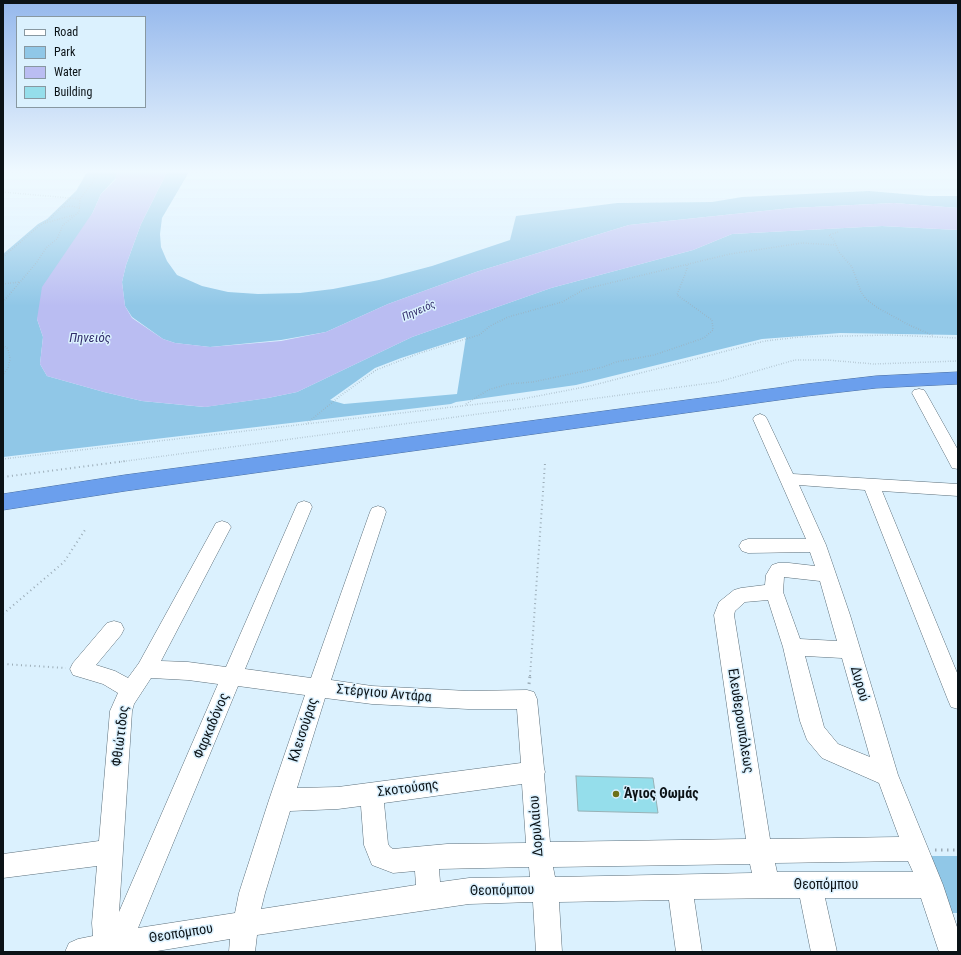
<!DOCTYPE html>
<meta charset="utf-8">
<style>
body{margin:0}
#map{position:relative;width:961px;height:955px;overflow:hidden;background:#dbf1fe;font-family:"Roboto Condensed",sans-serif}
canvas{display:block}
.frame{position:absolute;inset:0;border:4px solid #0b1216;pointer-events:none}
.legend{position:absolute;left:16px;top:16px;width:130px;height:92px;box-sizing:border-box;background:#dbf1fe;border:1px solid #8898a1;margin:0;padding:5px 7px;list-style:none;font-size:12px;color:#0b1216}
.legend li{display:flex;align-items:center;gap:8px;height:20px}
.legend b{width:20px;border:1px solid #8898a1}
</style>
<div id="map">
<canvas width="961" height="955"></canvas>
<div class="frame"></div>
<ul class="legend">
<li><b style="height:5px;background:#fff"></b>Road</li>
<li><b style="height:11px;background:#90c7e7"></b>Park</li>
<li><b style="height:11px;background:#babdf2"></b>Water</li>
<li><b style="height:11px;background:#95deeb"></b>Building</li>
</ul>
</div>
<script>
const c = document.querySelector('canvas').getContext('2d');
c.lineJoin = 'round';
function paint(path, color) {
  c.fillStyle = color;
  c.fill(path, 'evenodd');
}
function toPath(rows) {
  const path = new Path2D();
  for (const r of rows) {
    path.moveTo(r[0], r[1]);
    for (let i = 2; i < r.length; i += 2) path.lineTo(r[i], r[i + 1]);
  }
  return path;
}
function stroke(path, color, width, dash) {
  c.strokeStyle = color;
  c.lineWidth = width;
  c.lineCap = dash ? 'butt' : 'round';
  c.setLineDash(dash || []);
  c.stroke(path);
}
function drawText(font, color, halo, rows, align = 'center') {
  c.font = font + ' "Roboto Condensed",sans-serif';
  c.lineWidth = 3;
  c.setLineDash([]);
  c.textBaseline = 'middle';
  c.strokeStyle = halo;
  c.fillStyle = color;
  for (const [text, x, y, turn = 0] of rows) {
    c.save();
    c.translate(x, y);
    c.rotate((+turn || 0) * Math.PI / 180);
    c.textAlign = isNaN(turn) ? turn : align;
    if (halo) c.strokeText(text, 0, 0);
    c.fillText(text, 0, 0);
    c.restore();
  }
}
paint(toPath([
 [87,172,116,172,116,178,101,194,93,212,37,319,43,337,40,364,47,376,104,392,142,401,204,407,268,398,297,392,412,337,551,288,693,250,732,234,882,226,958,230,958,335,840,333,762,339,576,385,456,402,451,404,3,457,3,254,38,224,47,219,76,191],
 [466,337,457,394,344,404,330,400,375,368,401,358],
 [167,172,189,172,162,218,160,234,161,247,167,261,177,275,202,286,228,292,258,294,300,293,333,289,379,280,432,266,510,240,516,216,617,203,712,202,742,197,869,191,928,196,958,196,958,208,894,203,792,208,629,225,476,272,388,304,326,332,281,340,210,347,175,343,163,339,132,317,125,306,122,282,126,265,141,224],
 [931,856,958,856,958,913,952,913]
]), '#90c7e7');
paint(toPath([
 [116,172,167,172,141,224,126,265,122,282,125,306,132,318,163,339,175,343,210,347,281,341,326,332,388,304,476,272,629,225,792,208,894,203,958,208,958,230,882,226,732,234,693,250,551,288,412,337,297,392,268,398,205,407,142,401,104,392,47,376,40,364,43,337,37,319,42,287,93,212,101,194,116,179]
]), '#babdf2');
const building = toPath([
 [576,776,653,778,658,813,578,811,576,776]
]);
paint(building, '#95deeb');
stroke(building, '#97b1b6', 1);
const minor = toPath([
 [919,389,924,390,926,393,958,450,958,469,952,468,950,464,912,393,914,390,919,389],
 [760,414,765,416,767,419,793,474,958,484,958,496,882,491,958,675,958,709,951,707,948,700,865,490,799,485,826,545,850,615,898,775,943,885,958,930,958,952,939,952,921,898,825,898,837,952,811,952,800,898,694,899,702,952,676,952,669,900,559,902,562,952,536,952,533,902,469,904,257,935,255,952,229,952,230,939,151,952,65,952,69,943,78,939,93,936,92,923,97,866,3,878,3,854,99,841,110,711,118,693,103,684,73,675,70,669,73,663,107,623,114,621,121,623,124,629,121,635,96,665,115,671,128,678,139,663,216,523,222,521,228,523,231,527,161,661,188,662,226,667,296,507,298,503,304,501,310,503,312,507,245,669,311,678,370,512,372,508,378,506,384,508,386,512,331,680,372,686,468,691,527,690,534,692,537,699,544,768,545,772,544,775,550,842,746,839,714,615,719,602,734,590,741,588,765,585,766,575,772,565,778,563,789,563,815,566,810,552,748,553,742,551,739,546,742,541,748,539,806,539,753,419,755,416,760,414],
 [784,577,820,581,837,641,800,639,783,592,784,577],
 [768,600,783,647,800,721,807,740,822,758,879,783,899,837,770,839,734,615,735,611,745,602,768,600],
 [805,656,842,658,870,757,838,744,824,727,805,656],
 [151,678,188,680,218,684,119,912,132,711,134,704,151,678],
 [238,686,305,695,269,800,239,893,235,913,138,928,238,686],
 [325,698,372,704,468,709,517,709,521,763,338,787,297,788,325,698],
 [522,784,526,843,447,844,393,849,390,847,388,844,384,803,522,784],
 [361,806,364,845,372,865,393,873,415,871,416,885,261,909,265,893,290,811,338,809,361,806],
 [908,861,913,872,777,872,775,863,908,861],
 [750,864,752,873,555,877,553,867,750,864],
 [529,867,530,877,469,878,440,882,439,869,529,867]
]);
const highway = toPath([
 [958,372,958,384,876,388,807,396,125,491,3,510,3,494,125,475,807,384,876,376,958,372]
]);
stroke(minor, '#5c6f7b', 1);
stroke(highway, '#496ea2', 1);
stroke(toPath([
 [3,192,80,199],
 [62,207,71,206,80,208],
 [45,223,74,215],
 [838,232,829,235,834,240,839,252,852,267,861,292,866,299,878,308,909,325,934,336],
 [3,257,39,226,50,219,70,199],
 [3,284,19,282],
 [3,302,37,262,46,248,57,239,63,225,79,212,80,199,93,182,97,172],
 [3,345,8,349,10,359,8,368,3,375],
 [466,404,488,390,508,384,533,382,603,367,616,362,654,355,704,338,713,330,712,320,677,295,687,269,687,264],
 [306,424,340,396,376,370,420,353,479,335,490,326,508,317,562,302,585,289,730,254,802,243,836,245],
 [3,459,522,399,590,386,765,341,800,337,892,335,958,338],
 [119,462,718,382,795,360,827,360,874,364,958,361]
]), '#9bacb7', 1.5, [0.5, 2]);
stroke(toPath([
 [3,477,126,461],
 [3,614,64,562,85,530],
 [3,664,66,668],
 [530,676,545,463]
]), '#9bacb7', 2, [1, 3.5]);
stroke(toPath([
 [529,684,530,675],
 [935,850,958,850]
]), '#9bacb7', 3, [1.5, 4.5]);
paint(minor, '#fff');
paint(highway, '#6b9fed');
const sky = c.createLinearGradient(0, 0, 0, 306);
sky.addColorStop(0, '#95b8ec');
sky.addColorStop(0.56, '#eff9ff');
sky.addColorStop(1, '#eff9ff00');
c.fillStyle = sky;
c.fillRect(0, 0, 961, 306);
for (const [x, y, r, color] of [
 [616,794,4,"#6c7117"]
]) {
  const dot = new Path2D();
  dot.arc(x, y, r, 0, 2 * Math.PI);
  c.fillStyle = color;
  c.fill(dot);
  stroke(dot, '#dbf1fe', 1.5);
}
drawText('italic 11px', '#312c6a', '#dbf1fe', [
 ["Πηνειός",419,311,-24]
]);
drawText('italic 13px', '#312c6a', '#dbf1fe', [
 ["Πηνειός",90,339]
]);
drawText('14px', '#0b1216', '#dbf1fe', [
 ["Δυρού",859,684,74],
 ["Στέργιου Αντάρα",384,694,5],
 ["Ελευθερουπόλεως",740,721,81],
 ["Φαρκαδόνος",212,726,-67],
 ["Κλεισούρας",304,730,-72],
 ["Φθιώτιδος",121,736,-83],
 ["Σκοτούσης",408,789,-7],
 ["Δορυλαίου",537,826,-94],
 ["Θεοπόμπου",826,885],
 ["Θεοπόμπου",502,891,-1],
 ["Θεοπόμπου",181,934,-9]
]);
drawText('bold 14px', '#0b1216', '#dbf1fe', [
 ["Άγιος Θωμάς",624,794]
], 'left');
</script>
